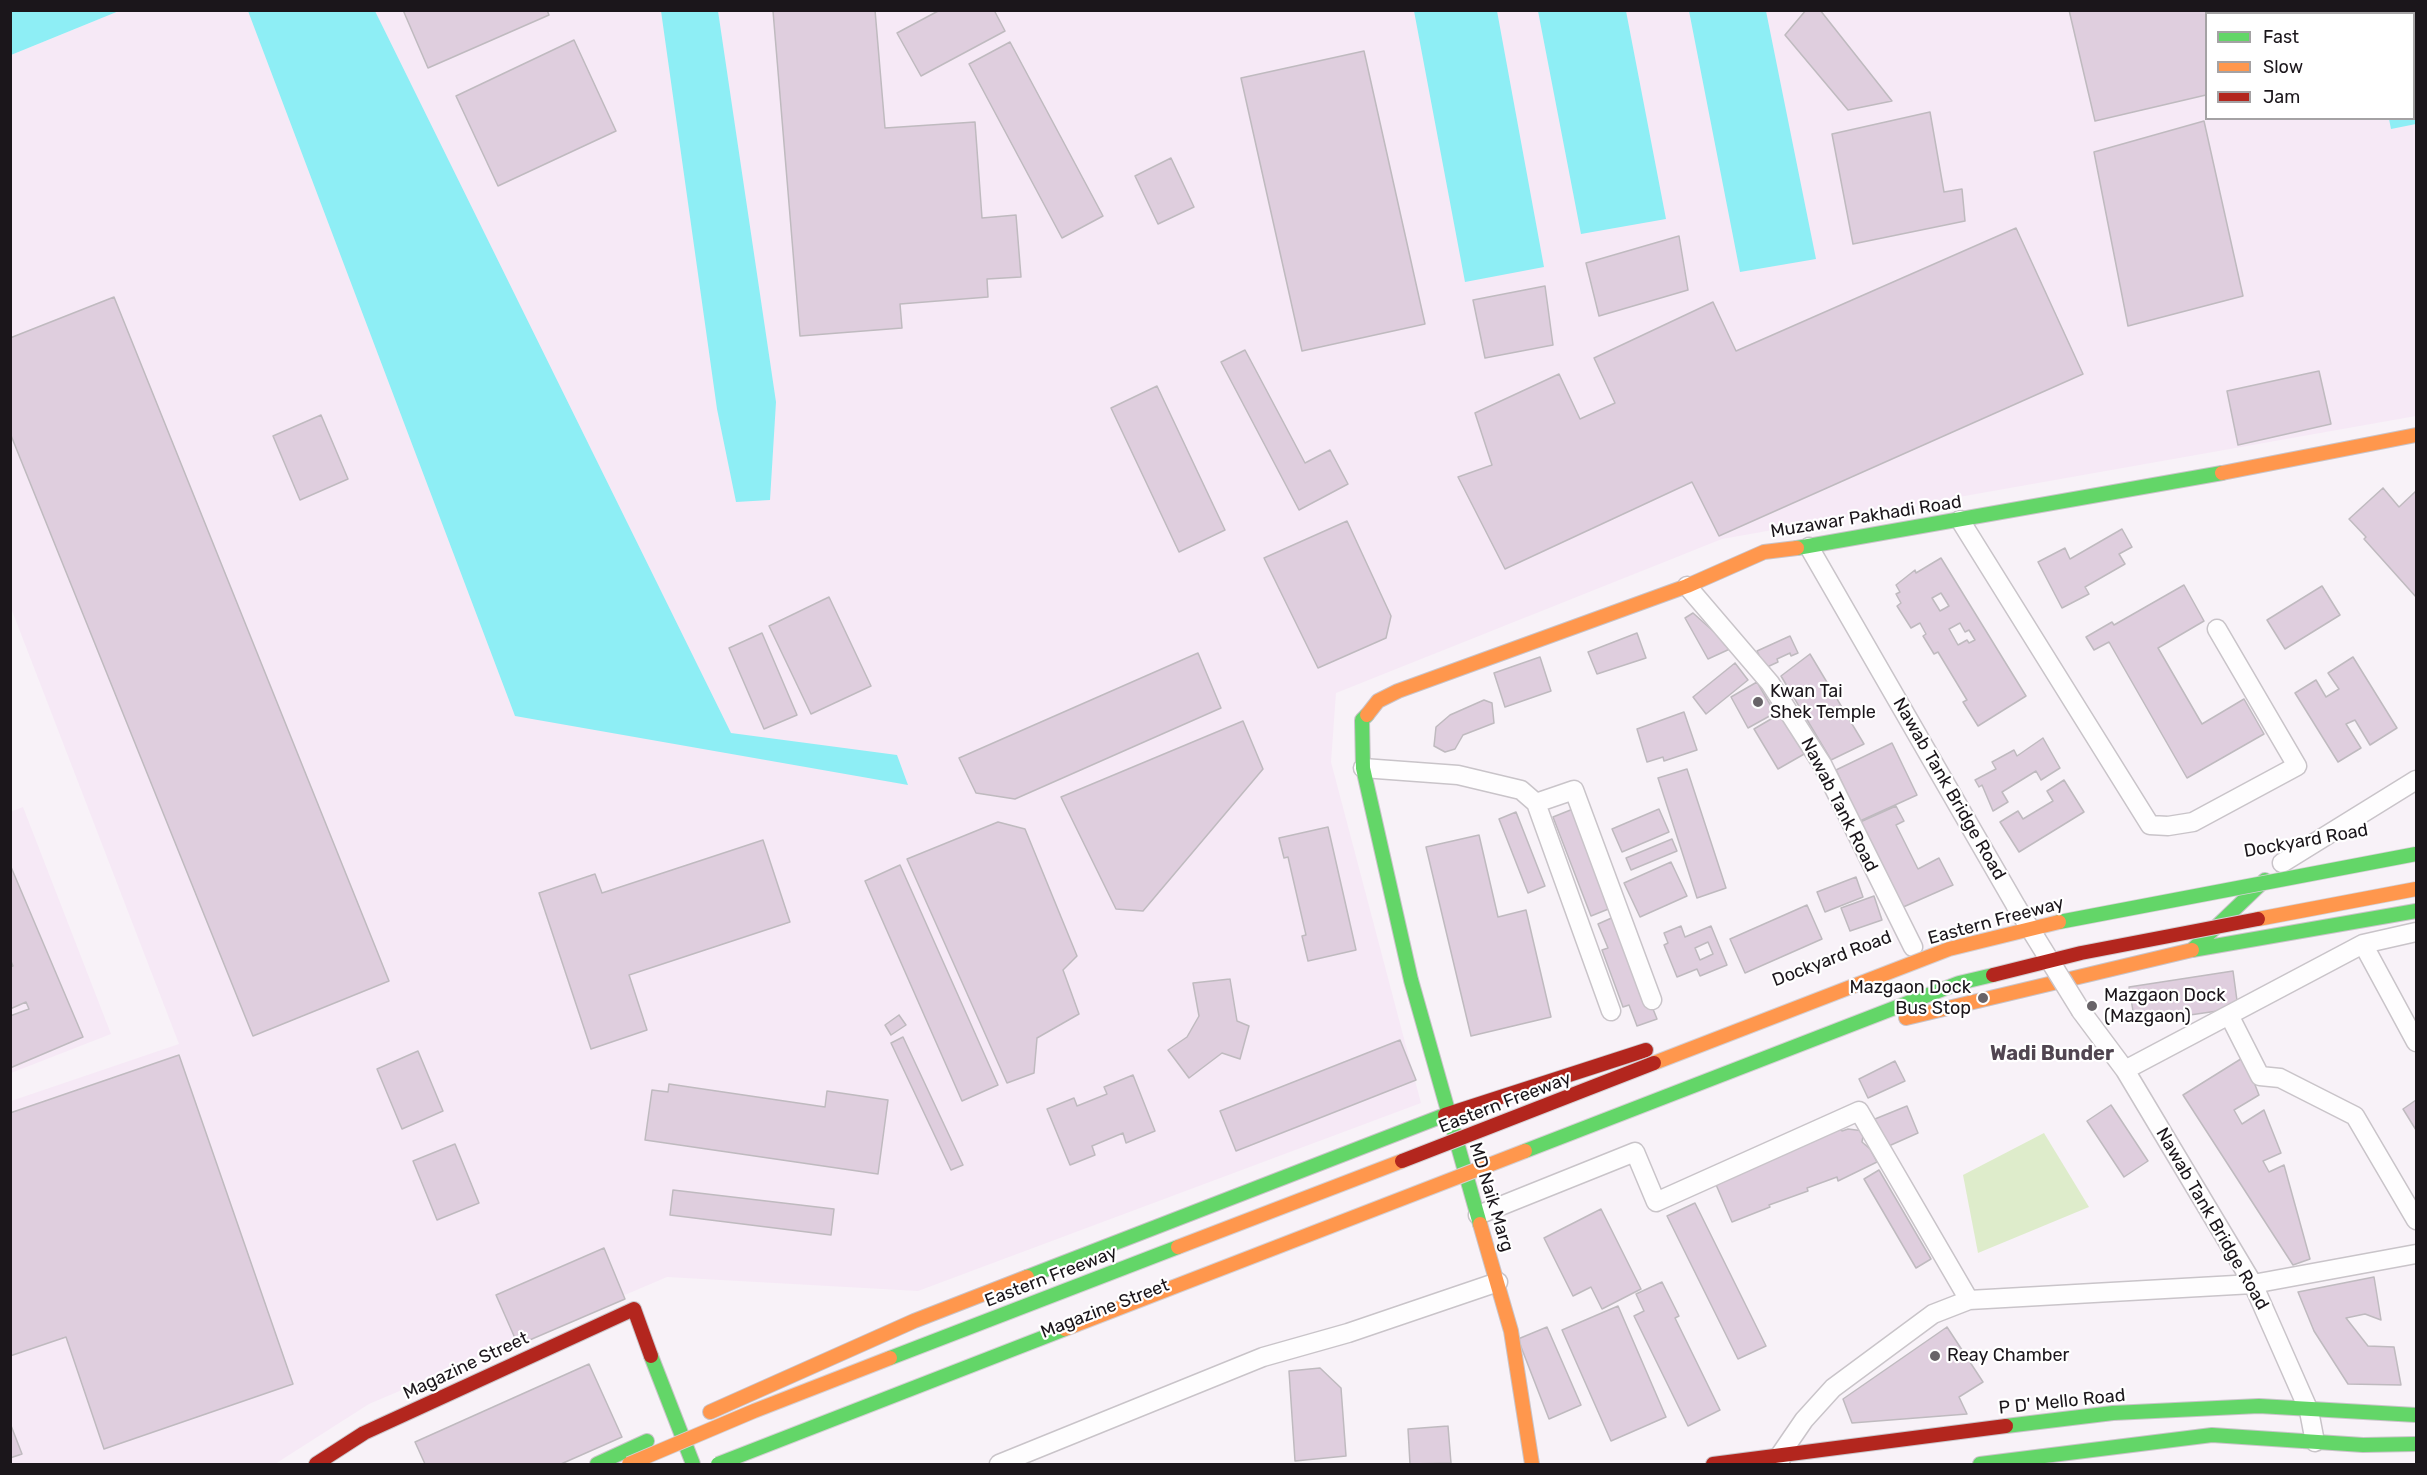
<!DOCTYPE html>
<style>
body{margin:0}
#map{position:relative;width:2427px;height:1475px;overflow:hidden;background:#f8f2f8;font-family:Rubik,sans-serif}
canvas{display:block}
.frame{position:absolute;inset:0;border:12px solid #1b161b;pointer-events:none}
.legend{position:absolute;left:2205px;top:12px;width:210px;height:108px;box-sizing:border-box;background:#fff;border:2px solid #a4a2a4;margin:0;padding:8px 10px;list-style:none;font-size:18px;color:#1b161b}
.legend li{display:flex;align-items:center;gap:12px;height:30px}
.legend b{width:30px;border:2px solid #a4a2a4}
</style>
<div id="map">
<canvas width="2427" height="1475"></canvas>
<div class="frame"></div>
<ul class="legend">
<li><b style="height:8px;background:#63d668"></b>Fast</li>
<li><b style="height:8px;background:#ff974d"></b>Slow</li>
<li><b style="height:8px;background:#b3261e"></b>Jam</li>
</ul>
</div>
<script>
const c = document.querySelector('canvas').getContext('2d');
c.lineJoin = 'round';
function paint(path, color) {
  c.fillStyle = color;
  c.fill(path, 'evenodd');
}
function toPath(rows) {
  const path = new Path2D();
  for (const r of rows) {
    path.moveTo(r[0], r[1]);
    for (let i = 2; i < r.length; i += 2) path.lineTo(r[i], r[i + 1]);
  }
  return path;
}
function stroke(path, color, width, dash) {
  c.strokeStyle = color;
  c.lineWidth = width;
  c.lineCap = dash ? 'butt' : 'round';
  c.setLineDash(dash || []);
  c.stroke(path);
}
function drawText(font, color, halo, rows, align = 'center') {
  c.font = font + ' Rubik,sans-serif';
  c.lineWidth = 4.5;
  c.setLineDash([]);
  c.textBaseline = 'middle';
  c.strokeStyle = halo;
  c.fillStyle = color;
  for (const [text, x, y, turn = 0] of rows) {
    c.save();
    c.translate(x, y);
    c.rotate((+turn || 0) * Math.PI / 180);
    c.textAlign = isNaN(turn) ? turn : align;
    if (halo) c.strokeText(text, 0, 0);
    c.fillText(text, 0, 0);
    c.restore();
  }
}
paint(toPath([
 [119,11,2416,11,2416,416,1722,539,1336,693,1331,762,1421,1103,918,1291,667,1277,369,1404,275,1464,11,1464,11,1101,179,1044,11,608,11,55],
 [2206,14,2414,14,2414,118,2206,118],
 [23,807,111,1034,11,1073,10,812]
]), '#f6e9f6');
paint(toPath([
 [2044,1133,2089,1207,1978,1253,1963,1175]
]), '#deeccb');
paint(toPath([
 [11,10,119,10,119,11,11,55],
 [248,11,375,11,731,733,897,755,908,785,515,716],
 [661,11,718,11,776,402,770,500,736,502,717,409],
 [1414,11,1497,11,1544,267,1465,282],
 [1538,11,1626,11,1666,219,1581,234],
 [1689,11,1766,11,1816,259,1740,272],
 [2366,11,2416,11,2416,124,2391,129,2389,119,2414,118,2414,14,2367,13]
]), '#8eeef5');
const building = toPath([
 [403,10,547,10,549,15,428,68,403,10],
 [875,10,885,128,975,122,982,218,1016,215,1021,277,987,279,988,297,900,304,902,328,800,336,773,11,875,10],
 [940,10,994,10,1005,31,921,76,897,33,940,10],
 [1806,10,1820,10,1892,101,1848,110,1785,35,1806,10],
 [2069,10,2280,10,2281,14,2206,14,2206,95,2095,121,2069,10],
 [574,40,616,131,498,186,456,96,574,40],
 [1010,42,1103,216,1062,238,969,64,1010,42],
 [1364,51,1425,324,1302,351,1241,78,1364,51],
 [1930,112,1944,192,1962,189,1965,221,1853,244,1832,134,1930,112],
 [2204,121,2243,296,2128,326,2094,152,2204,121],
 [1171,158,1194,207,1158,224,1135,176,1171,158],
 [2016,228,2083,374,1719,536,1692,482,1505,569,1458,477,1492,465,1475,413,1559,374,1580,419,1615,403,1594,358,1713,302,1736,351,2016,228],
 [1679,236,1688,290,1599,316,1586,263,1679,236],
 [1545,286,1553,345,1485,358,1473,300,1545,286],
 [114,297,389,981,253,1036,10,433,10,338,114,297],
 [1245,350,1305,463,1330,450,1348,484,1299,510,1221,362,1245,350],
 [2319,371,2331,424,2238,445,2227,391,2319,371],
 [1157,386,1225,530,1179,552,1111,408,1157,386],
 [321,415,348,479,300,500,273,436,321,415],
 [2383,488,2399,507,2416,491,2416,597,2364,539,2366,537,2349,519,2383,488],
 [1347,521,1391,616,1386,638,1318,668,1264,558,1347,521],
 [2122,529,2132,547,2119,554,2125,564,2085,587,2089,594,2062,608,2038,562,2065,548,2070,559,2122,529],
 [1941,558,2026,696,1978,726,1963,702,1967,700,1938,652,1934,654,1923,636,1926,634,1920,623,1911,628,1897,606,1901,603,1896,594,1900,592,1896,585,1915,570,1916,573,1941,558],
 [1941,593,1949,606,1940,611,1932,598,1941,593],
 [1960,623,1965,632,1969,630,1975,640,1969,643,1967,640,1958,645,1949,629,1960,623],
 [2184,585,2204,621,2158,648,2202,724,2244,699,2264,734,2187,778,2109,642,2094,650,2086,637,2112,622,2114,625,2184,585],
 [2322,586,2340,615,2285,649,2267,620,2322,586],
 [829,597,871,686,811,714,769,626,829,597],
 [1693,613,1732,648,1708,659,1685,618,1693,613],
 [762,633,797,715,764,729,729,648,762,633],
 [1637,633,1646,658,1597,674,1588,652,1637,633],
 [1790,636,1798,653,1791,656,1790,653,1777,659,1778,662,1765,668,1757,651,1790,636],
 [1198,653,1221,708,1015,799,976,793,959,758,1198,653],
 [1810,654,1864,744,1831,760,1781,676,1810,654],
 [1540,657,1551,691,1505,707,1494,673,1540,657],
 [2353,657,2397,728,2370,745,2355,720,2346,724,2361,748,2338,762,2295,693,2316,680,2326,697,2339,689,2328,673,2353,657],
 [1735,663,1748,680,1706,714,1693,697,1735,663],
 [1757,682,1775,713,1748,728,1731,697,1757,682],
 [1484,700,1492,703,1494,723,1463,735,1455,749,1445,752,1434,746,1436,727,1450,715,1484,700],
 [1684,712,1697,750,1664,761,1663,757,1647,762,1637,729,1684,712],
 [1783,712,1806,753,1778,769,1754,729,1783,712],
 [1243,721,1263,769,1143,911,1116,909,1061,797,1243,721],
 [2043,738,2060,768,2041,780,2036,771,2002,792,2008,802,1993,811,1982,785,1979,787,1975,780,1996,769,1992,762,2014,750,2017,756,2043,738],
 [1892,743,1917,795,1860,821,1836,770,1892,743],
 [1687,769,1726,888,1697,898,1658,778,1687,769],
 [2064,780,2084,812,2019,852,2000,822,2018,811,2023,819,2053,801,2047,791,2064,780],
 [1896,806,1904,821,1896,825,1918,869,1939,858,1953,885,1901,908,1858,823,1896,806],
 [1573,809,1611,908,1591,916,1553,817,1573,809],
 [1659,809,1669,832,1622,852,1612,829,1659,809],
 [1516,812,1545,886,1528,893,1499,819,1516,812],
 [998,822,1025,829,1077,956,1063,970,1079,1014,1037,1038,1034,1073,1007,1083,907,859,998,822],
 [1328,827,1356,950,1308,961,1302,936,1306,935,1288,857,1284,858,1279,838,1328,827],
 [1479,835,1498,917,1526,910,1551,1017,1471,1036,1426,847,1479,835],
 [1672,839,1677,851,1631,870,1626,858,1672,839],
 [763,840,790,922,629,975,647,1030,591,1049,539,893,595,874,602,893,763,840],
 [1671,862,1687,896,1640,917,1624,883,1671,862],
 [900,865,998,1085,962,1101,865,881,900,865],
 [11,867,83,1037,10,1068,10,1016,29,1009,26,1002,10,1009,10,967,13,966,10,959,11,867],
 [1856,877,1863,897,1825,912,1817,892,1856,877],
 [1874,896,1882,920,1850,931,1841,908,1874,896],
 [1807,905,1822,939,1745,973,1730,939,1807,905],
 [1616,916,1657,1019,1637,1026,1629,1005,1623,1007,1602,950,1608,948,1598,924,1616,916],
 [1681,926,1685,937,1711,926,1727,965,1700,976,1697,969,1677,977,1664,945,1668,943,1664,933,1681,926],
 [1708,942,1713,954,1700,960,1695,948,1708,942],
 [2233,971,2238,1008,2135,1023,2129,987,2233,971],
 [1230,979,1237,1021,1249,1026,1240,1059,1222,1053,1189,1078,1168,1050,1187,1037,1199,1016,1193,983,1230,979],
 [899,1015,906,1025,891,1035,885,1025,899,1015],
 [903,1037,963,1165,951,1170,891,1043,903,1037],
 [1400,1040,1416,1080,1236,1151,1220,1111,1400,1040],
 [418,1051,443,1111,402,1129,377,1069,418,1051],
 [179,1055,293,1384,104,1449,66,1337,10,1356,10,1113,179,1055],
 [2244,1057,2259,1095,2234,1110,2242,1124,2264,1110,2281,1153,2263,1161,2269,1172,2284,1165,2310,1259,2293,1265,2183,1095,2244,1057],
 [1895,1061,1905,1081,1868,1098,1859,1079,1895,1061],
 [1133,1075,1155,1131,1126,1143,1123,1133,1092,1146,1095,1155,1070,1165,1047,1109,1074,1098,1077,1106,1107,1094,1104,1087,1133,1075],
 [669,1084,825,1107,827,1091,888,1100,878,1174,645,1140,652,1090,668,1092,669,1084],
 [2416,1100,2416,1130,2403,1109,2416,1100],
 [2111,1105,2148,1161,2124,1177,2087,1121,2111,1105],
 [1907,1106,1918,1133,1882,1149,1870,1121,1907,1106],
 [1836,1127,1842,1131,1848,1129,1864,1131,1862,1142,1870,1149,1877,1162,1838,1181,1837,1177,1807,1188,1808,1191,1769,1205,1770,1207,1732,1222,1714,1180,1836,1127],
 [455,1144,479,1203,437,1220,413,1161,455,1144],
 [1879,1170,1931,1259,1916,1268,1864,1179,1879,1170],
 [673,1190,834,1209,831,1235,670,1215,673,1190],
 [1695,1203,1766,1346,1738,1359,1667,1216,1695,1203],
 [1601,1209,1641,1289,1602,1309,1591,1287,1573,1296,1544,1238,1601,1209],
 [604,1248,625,1299,518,1345,496,1295,604,1248],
 [2374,1277,2381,1320,2365,1314,2346,1318,2368,1346,2394,1347,2401,1385,2348,1384,2314,1331,2298,1292,2374,1277],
 [1662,1282,1679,1316,1675,1318,1720,1410,1688,1426,1634,1316,1644,1311,1636,1294,1662,1282],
 [1618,1306,1666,1417,1611,1441,1562,1330,1618,1306],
 [1547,1327,1581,1405,1549,1419,1518,1339,1547,1327],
 [1947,1327,1983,1382,1959,1397,1967,1414,1852,1423,1843,1399,1947,1327],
 [589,1364,622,1437,561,1464,425,1464,415,1442,589,1364],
 [1320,1368,1341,1388,1346,1456,1295,1461,1289,1371,1320,1368],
 [10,1423,22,1454,10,1458,10,1423],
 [1448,1426,1451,1463,1410,1464,1408,1429,1448,1426]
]);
paint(building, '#dfcede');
stroke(building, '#bfbabf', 1.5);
const street = toPath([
 [1960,520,2150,825,2168,826,2193,822,2297,766,2217,629],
 [1809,547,2016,906],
 [1687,586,1770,683,1822,764,1913,947],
 [1363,768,1458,775,1521,790,1536,803,1611,1011],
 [1536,803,1574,790,1652,1000],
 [2282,863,2416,780],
 [2363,944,2416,1042],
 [2081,1011,2125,1070,2253,1284,2309,1411,2315,1442],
 [2229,1015,2260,1076,2280,1078,2355,1116,2416,1220],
 [2125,1070,2363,944,2416,932],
 [1478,1215,1635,1152,1656,1202,1859,1111,1969,1300],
 [1781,1459,1780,1455,1804,1420,1833,1388,1933,1314,1969,1300,2253,1284,2416,1254],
 [999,1464,1263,1357,1348,1333,1498,1282]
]);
const fast = toPath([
 [1797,548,2222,473],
 [1367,715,1362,720,1363,768,1411,980,1480,1224],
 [2265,880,2192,950,2416,911],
 [1027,1277,1445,1115],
 [651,1356,693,1464],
 [2006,1426,2113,1413,2259,1406,2416,1415],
 [597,1464,647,1441],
 [1980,1464,2212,1435,2363,1445,2416,1444]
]);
const slow = toPath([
 [2222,473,2416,435],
 [1367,715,1378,701,1398,691,1687,586,1764,552,1797,548],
 [1906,1018,2192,950],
 [1480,1224,1511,1331,1532,1464],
 [710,1412,914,1321,1027,1277]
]);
const jam = toPath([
 [1445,1115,1646,1050],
 [316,1464,364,1433,634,1309,651,1356],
 [1713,1464,2006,1426]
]);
stroke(street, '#c9c4c9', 21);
stroke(fast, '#c9c4c9', 16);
stroke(slow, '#c9c4c9', 16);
stroke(jam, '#c9c4c9', 16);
stroke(street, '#fefdfe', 18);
stroke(fast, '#63d668', 14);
stroke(slow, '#ff974d', 14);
stroke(jam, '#b3261e', 14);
const streetBridge = toPath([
 [2016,906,2081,1011]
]);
const fastBridge = toPath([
 [2059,922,2416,854],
 [1525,1151,1959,983,1993,975],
 [890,1358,1178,1247],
 [718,1464,1065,1329]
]);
const slowBridge = toPath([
 [2258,919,2416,889],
 [1654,1063,1949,949,2059,922],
 [1178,1247,1402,1161],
 [1065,1329,1525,1151],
 [629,1464,754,1411,890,1358]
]);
const jamBridge = toPath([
 [1993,975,2081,953,2258,919],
 [1402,1161,1654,1063]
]);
stroke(streetBridge, '#c9c4c9', 21, []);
stroke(fastBridge, '#d4d0d4', 16, []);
stroke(slowBridge, '#d4d0d4', 16, []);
stroke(jamBridge, '#d4d0d4', 16, []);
stroke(streetBridge, '#fefdfe', 18);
stroke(fastBridge, '#63d668', 14);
stroke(slowBridge, '#ff974d', 14);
stroke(jamBridge, '#b3261e', 14);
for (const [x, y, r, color] of [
 [1758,702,6,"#686368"],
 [1983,998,6,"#686368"],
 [2092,1006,6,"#686368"],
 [1935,1356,6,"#686368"]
]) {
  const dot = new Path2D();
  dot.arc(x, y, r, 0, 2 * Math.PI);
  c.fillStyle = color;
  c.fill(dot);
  stroke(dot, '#fff', 2);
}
drawText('18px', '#1b161b', '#fff', [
 ["Muzawar Pakhadi Road",1866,517,-9],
 ["Nawab Tank Bridge Road",1949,789,60],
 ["Nawab Tank Road",1839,805,63],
 ["Dockyard Road",2306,841,-10],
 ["Eastern Freeway",1996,921,-15],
 ["Dockyard Road",1832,959,-21],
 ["Eastern Freeway",1505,1103,-21],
 ["MD Naik Marg",1491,1197,73],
 ["Nawab Tank Bridge Road",2212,1219,60],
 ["Eastern Freeway",1051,1277,-21],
 ["Magazine Street",1105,1309,-21],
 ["Magazine Street",466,1366,-25],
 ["P D' Mello Road",2062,1402,-6]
]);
drawText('18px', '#1b161b', '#fff', [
 ["Kwan Tai",1770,692],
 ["Shek Temple",1770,713],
 ["Mazgaon Dock",1971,988,"right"],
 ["Bus Stop",1971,1009,"right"],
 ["Mazgaon Dock",2104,996],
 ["(Mazgaon)",2104,1017],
 ["Reay Chamber",1947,1356]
], 'left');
drawText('bold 20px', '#514651', '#fff', [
 ["Wadi Bunder",2052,1054]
]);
</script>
